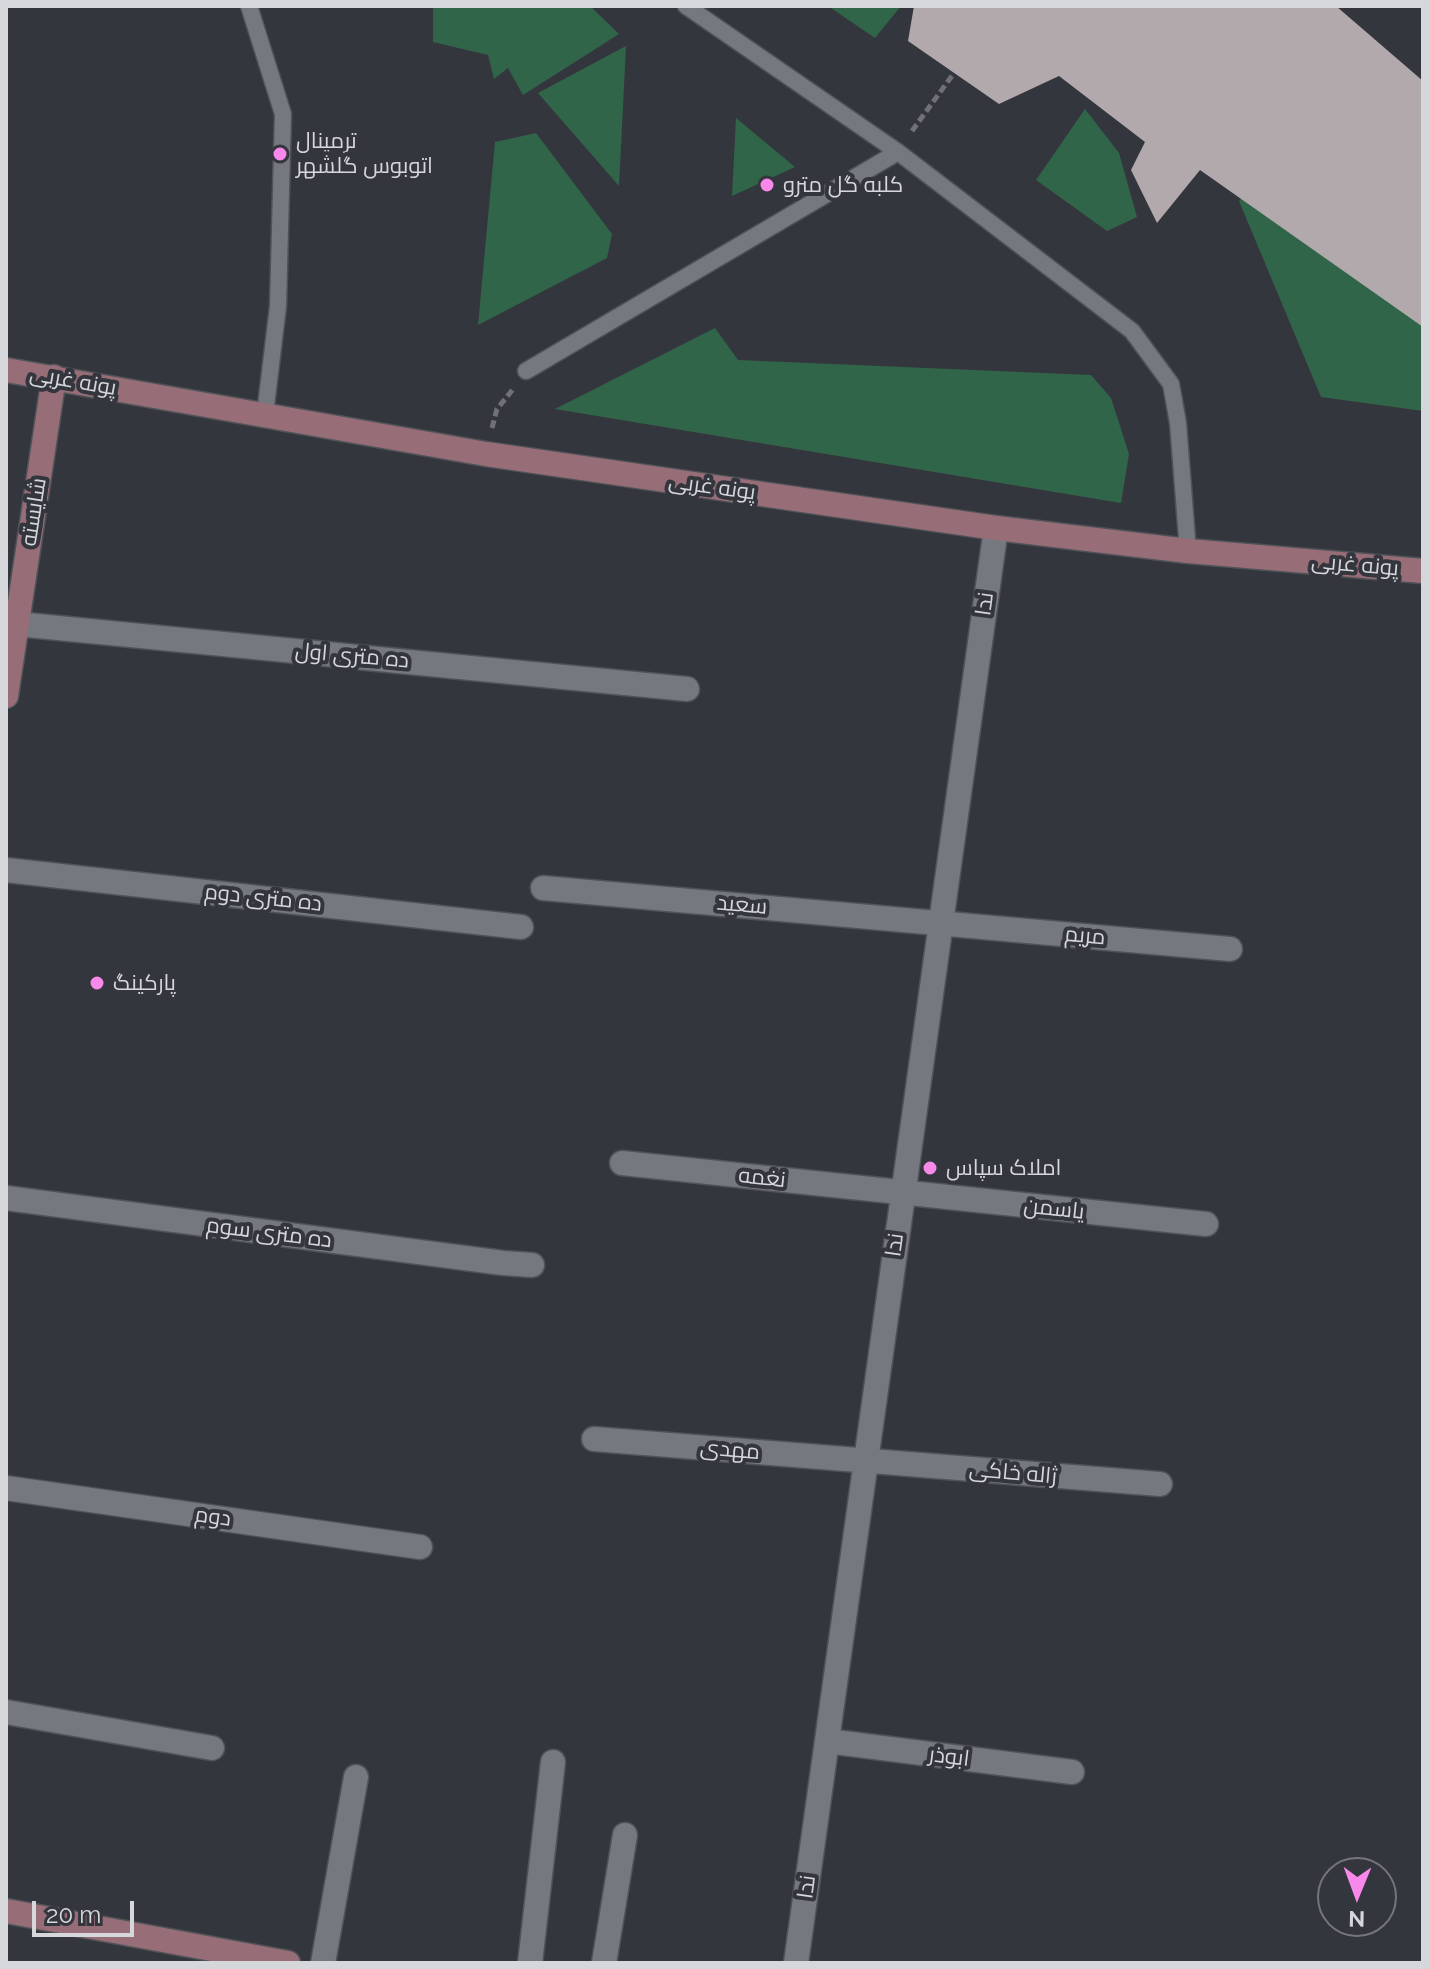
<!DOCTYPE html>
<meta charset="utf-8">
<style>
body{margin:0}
#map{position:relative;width:1429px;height:1969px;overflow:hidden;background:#34363d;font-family:Raleway,sans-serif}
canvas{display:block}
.frame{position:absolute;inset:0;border:8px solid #d5d7db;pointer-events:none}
.north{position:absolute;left:1317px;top:1857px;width:80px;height:80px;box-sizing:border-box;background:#34363d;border:2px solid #74767c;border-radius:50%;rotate:181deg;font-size:22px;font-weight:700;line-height:32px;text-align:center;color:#d5d7db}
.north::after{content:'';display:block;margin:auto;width:28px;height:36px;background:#f888ea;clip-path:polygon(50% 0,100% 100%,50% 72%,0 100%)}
.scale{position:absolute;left:32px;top:1901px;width:102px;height:36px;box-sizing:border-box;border:4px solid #d5d7db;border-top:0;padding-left:10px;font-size:24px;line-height:28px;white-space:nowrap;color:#d5d7db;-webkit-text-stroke:6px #34363d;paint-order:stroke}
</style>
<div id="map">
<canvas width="1429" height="1969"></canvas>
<div class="frame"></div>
<div class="north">N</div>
<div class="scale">20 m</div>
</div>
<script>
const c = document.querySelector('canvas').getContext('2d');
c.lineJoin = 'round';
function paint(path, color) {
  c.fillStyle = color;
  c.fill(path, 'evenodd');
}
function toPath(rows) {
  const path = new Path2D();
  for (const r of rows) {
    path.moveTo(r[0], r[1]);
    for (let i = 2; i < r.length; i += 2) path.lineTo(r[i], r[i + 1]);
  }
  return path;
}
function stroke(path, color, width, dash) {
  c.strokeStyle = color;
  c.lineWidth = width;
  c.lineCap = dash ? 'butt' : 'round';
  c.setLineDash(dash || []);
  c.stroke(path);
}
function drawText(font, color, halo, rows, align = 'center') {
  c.font = font + ' Raleway,Cairo,sans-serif';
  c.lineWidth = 8;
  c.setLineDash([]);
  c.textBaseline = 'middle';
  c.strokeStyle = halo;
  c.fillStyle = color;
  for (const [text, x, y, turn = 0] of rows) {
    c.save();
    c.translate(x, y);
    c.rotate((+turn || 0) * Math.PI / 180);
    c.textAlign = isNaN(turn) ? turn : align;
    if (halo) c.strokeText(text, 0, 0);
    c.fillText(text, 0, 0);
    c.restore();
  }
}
paint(toPath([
 [437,6,590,6,619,34,523,95,508,68,494,79,488,55,433,42,433,7],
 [828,6,901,6,875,38],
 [626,46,619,186,538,93],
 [1085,109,1119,153,1137,217,1107,231,1036,180],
 [736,118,795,167,732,196],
 [536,133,612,234,607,258,478,325,495,142],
 [1249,188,1423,320,1423,411,1321,397,1239,201],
 [715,328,738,360,1091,375,1111,398,1129,454,1121,503,555,409]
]), '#31654a');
paint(toPath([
 [914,6,1336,6,1423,81,1423,327,1200,170,1157,223,1131,170,1145,142,1059,76,999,104,908,41]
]), '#b2a9ad');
const lane = toPath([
 [249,6,283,114,278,306,265,414],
 [686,6,898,152,1132,331,1171,384,1178,423,1188,551],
 [526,371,898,152]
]);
const street = toPath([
 [17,624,687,689],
 [6,870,521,927],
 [543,888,1230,949],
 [622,1163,1206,1224],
 [6,1198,503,1263,532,1265],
 [594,1439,1160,1484],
 [6,1488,420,1547],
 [6,1712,212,1748],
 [827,1741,1072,1772],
 [323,1963,356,1777],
 [530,1963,553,1762],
 [604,1963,625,1835],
 [796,1963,996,528]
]);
const secondary = toPath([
 [6,370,486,454,996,528,1188,551,1423,571],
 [6,696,54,377],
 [6,1911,288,1963]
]);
stroke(lane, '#4f5257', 19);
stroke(street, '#4f5257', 27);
stroke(secondary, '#4f5257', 27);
stroke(toPath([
 [912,131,954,73],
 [492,428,497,409,514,388]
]), '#6f7177', 5, [8, 4]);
stroke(lane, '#75787f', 16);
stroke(street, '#75787f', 24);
stroke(secondary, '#976e78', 24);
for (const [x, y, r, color] of [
 [280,154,8,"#f888ea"],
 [767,185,8,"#f888ea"],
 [97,983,8,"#f888ea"],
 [930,1168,8,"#f888ea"]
]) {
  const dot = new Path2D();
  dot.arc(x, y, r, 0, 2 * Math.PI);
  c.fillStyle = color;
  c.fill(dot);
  stroke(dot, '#34363d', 3);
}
drawText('22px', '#d5d7db', '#34363d', [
 ["ترمینال",296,141],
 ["اتوبوس گلشهر",296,166],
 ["کلبه گل مترو",783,185],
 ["پارکینگ",113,983],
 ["املاک سپاس",946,1168]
], 'left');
drawText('22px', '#d5d7db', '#34363d', [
 ["پونه غربی",73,381,10],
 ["پونه غربی",712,487,8],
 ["شایسته",34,512,-81],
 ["پونه غربی",1355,565,5],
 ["ندا",985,604,-82],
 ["ده متری اول",352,656,5],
 ["ده متری دوم",263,898,6],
 ["سعید",742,905,5],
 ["مریم",1085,936,5],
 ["نغمه",762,1178,6],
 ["یاسمن",1054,1209,6],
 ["ده متری سوم",269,1233,7],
 ["ندا",895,1245,-82],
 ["مهدی",730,1450,5],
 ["ژاله خاکی",1013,1473,5],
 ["دوم",213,1517,8],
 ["ابوذر",949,1757,7],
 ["ندا",807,1887,-82]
]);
</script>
